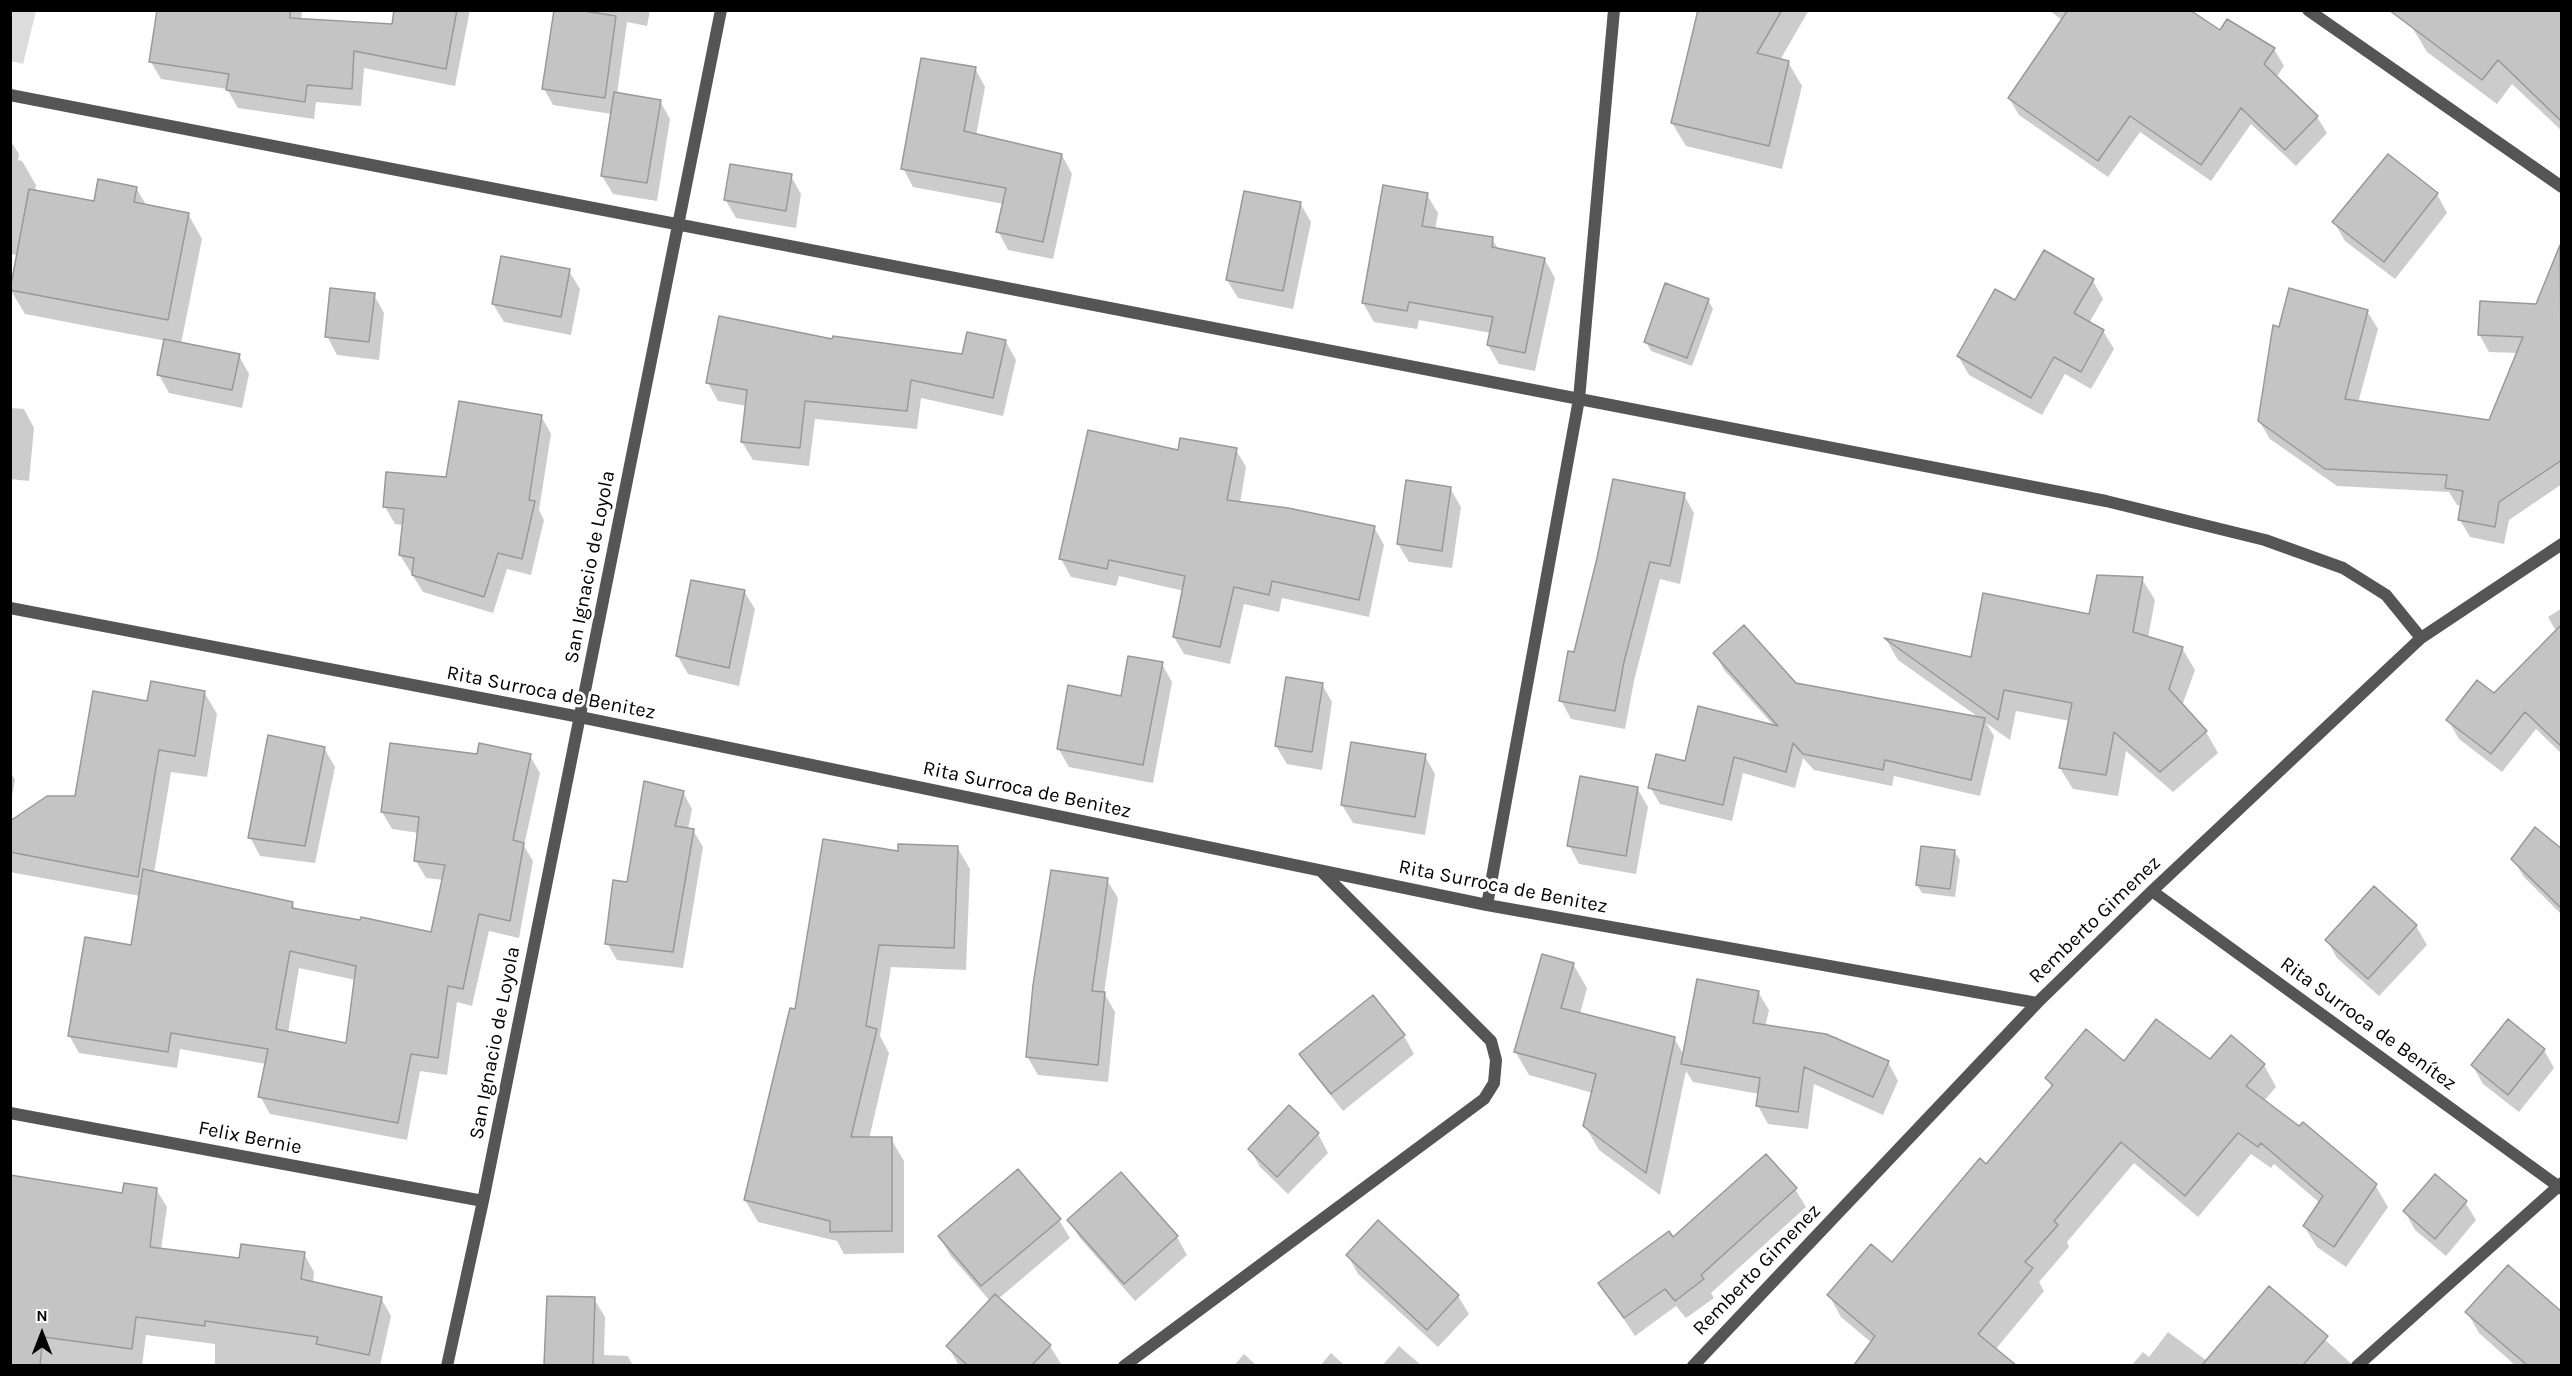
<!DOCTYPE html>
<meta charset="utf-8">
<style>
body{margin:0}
#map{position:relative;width:2572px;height:1376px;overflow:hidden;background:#fff;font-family:Karla,sans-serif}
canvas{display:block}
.frame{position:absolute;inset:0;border:12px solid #000;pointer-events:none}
.north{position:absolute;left:12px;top:1304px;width:60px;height:60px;-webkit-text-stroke:4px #fff;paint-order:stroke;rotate:0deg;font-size:16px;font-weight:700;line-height:24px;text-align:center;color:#000}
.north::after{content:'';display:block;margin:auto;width:21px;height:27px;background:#000;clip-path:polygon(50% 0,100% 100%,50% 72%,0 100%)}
</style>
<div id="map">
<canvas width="2572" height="1376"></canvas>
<div class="frame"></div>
<div class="north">N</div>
</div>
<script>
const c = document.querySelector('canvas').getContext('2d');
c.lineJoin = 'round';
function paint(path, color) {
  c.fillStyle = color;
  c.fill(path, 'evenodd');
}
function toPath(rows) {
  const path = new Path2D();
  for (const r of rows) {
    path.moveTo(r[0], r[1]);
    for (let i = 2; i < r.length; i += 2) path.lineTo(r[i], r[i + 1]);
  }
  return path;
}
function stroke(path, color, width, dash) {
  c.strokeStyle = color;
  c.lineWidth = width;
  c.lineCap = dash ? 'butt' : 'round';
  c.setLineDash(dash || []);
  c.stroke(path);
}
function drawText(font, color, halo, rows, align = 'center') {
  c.font = font + ' Karla,sans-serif';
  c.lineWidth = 6;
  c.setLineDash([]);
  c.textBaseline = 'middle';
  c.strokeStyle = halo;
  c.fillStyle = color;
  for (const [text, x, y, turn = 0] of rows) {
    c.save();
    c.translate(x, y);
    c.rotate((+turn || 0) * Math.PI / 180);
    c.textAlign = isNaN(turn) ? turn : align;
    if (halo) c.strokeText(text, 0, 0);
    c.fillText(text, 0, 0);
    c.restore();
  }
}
paint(toPath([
 [11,10,36,11,23,64,11,61]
]), '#dcdcdc');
paint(toPath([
 [159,10,302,10,301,21,393,26,396,10,470,10,455,86,364,68,361,106,316,102,314,119,238,108,227,89,161,79,151,62],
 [555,10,650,10,647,26,627,22,617,94,660,101,670,119,657,201,613,194,602,176,612,114,553,105,544,89],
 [1700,10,1809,10,1780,60,1788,62,1802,86,1782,169,1686,146,1672,123],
 [2049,10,2187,10,2221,32,2274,49,2284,66,2276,78,2317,117,2327,133,2296,166,2251,124,2211,181,2140,132,2108,177,2019,115,2009,98,2063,21],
 [2562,10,2562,131,2512,84,2497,104,2427,52,2412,27],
 [975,68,985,87,976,136,1062,155,1072,174,1053,259,1008,250,998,231,1004,204,913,187,903,168],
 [10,140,19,154,18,160,22,161,36,185,35,192,95,203,136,188,147,206,188,214,202,239,181,344,239,356,249,374,242,408,169,393,159,375,166,341,25,314,10,289,17,255,10,254],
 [791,176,801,194,796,228,736,218,725,199],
 [2437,194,2447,213,2395,279,2345,241,2334,222],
 [1427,195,1438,213,1435,230,1492,239,1499,250,1545,260,1555,278,1535,371,1499,364,1488,345,1491,333,1419,320,1417,329,1374,322,1363,303],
 [1300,203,1311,222,1293,309,1238,298,1227,280],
 [569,271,580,289,571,335,504,322,493,304],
 [2093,281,2103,299,2089,323,2103,331,2114,349,2091,389,2065,374,2042,415,1969,375,1958,356,2015,302],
 [374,295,384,313,379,360,337,355,327,336],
 [1708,300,1713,309,1692,366,1651,351,1646,342],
 [2546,306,2562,312,2562,484,2509,520,2504,544,2470,537,2460,520,2462,506,2457,505,2449,492,2337,486,2270,439,2259,421,2280,328,2367,311,2378,329,2358,403,2490,422,2518,353,2489,352,2479,334],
 [833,341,963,356,1006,342,1016,360,1003,416,921,398,917,429,815,419,809,466,753,460,742,442,747,406,718,401,708,383],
 [10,408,24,409,34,428,29,481,10,479],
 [541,416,551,434,539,510,544,520,531,575,507,569,493,613,423,592,400,555,403,525,395,524,385,507,447,479],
 [1236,450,1246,467,1240,503,1374,527,1384,545,1369,617,1282,598,1279,612,1244,604,1230,664,1184,654,1174,637,1184,591,1119,576,1116,586,1071,577,1061,559,1179,452],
 [1450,488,1461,507,1452,568,1409,562,1398,544],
 [1684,495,1694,513,1680,584,1660,579,1634,681,1625,729,1571,719,1561,700],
 [2142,579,2155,600,2148,638,2182,648,2195,670,2182,706,2206,732,2218,753,2173,792,2126,751,2118,796,2073,789,2060,768,2070,721,2016,711,2010,740,1986,723,1994,736,1980,796,1894,776,1892,786,1814,770,1803,758,1795,788,1743,773,1732,821,1660,804,1650,787,1686,763,1775,727,1724,670,1715,653,1796,685,1981,719,1898,660,1887,641,1973,658,2090,616],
 [744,591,755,609,739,686,688,674,677,655],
 [2562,608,2562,754,2536,729,2502,772,2459,739,2448,720,2494,695,2556,631,2548,617],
 [1162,664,1172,682,1153,783,1069,767,1058,748],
 [1322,684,1332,702,1322,770,1287,764,1276,746],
 [204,692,217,714,207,777,171,772,154,873,292,903,296,910,432,934,444,880,426,878,416,861,419,833,392,829,382,812,478,755,530,756,540,773,524,846,533,861,519,938,489,931,472,1006,457,1002,447,1075,420,1071,407,1140,270,1114,260,1096,266,1064,180,1049,177,1068,79,1053,69,1035,132,946,140,896,10,872,10,822,76,798,148,702],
 [299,968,356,980,347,1045,288,1033],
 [324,748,335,767,315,863,260,856,250,837],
 [1425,756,1435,774,1425,835,1353,823,1342,805],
 [10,771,15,780,10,807],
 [1637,788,1648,807,1636,874,1579,864,1569,845],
 [683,792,692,809,688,829,693,830,703,847,683,968,617,960,607,943,628,884],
 [957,847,970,869,966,970,891,967,880,1036,889,1053,869,1139,891,1139,904,1161,904,1253,844,1254,837,1241,758,1222,745,1200,796,1011,900,853],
 [1954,851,1960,860,1955,897,1922,893,1917,885],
 [2562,851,2562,915,2524,877,2513,859],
 [1107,880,1118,898,1104,993,1115,1012,1108,1082,1038,1075,1027,1056],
 [2374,888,2416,926,2427,945,2379,996,2337,958,2327,940],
 [1573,964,1587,988,1580,1014,1674,1038,1684,1055,1758,992,1769,1010,1765,1027,1837,1037,1840,1042,1888,1062,1898,1081,1883,1115,1814,1084,1808,1129,1768,1124,1758,1106,1759,1094,1693,1082,1686,1071,1660,1195,1599,1150,1585,1126,1593,1093,1529,1075,1515,1051],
 [1404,1036,1414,1054,1343,1111,1312,1072,1301,1054],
 [2544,1050,2554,1068,2519,1112,2483,1084,2472,1065],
 [2210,1061,2264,1065,2276,1087,2264,1101,2375,1185,2388,1207,2346,1267,2317,1247,2304,1226,2320,1203,2274,1164,2271,1168,2251,1154,2198,1217,2134,1163,2067,1242,2069,1247,2039,1282,2044,1291,1995,1350,2013,1366,1856,1366,1872,1343,1841,1317,1829,1295,1892,1264,1986,1166,2052,1088,2047,1078,2124,1063],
 [1318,1134,1328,1153,1288,1194,1260,1167,1250,1149],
 [156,1189,167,1207,161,1250,240,1260,304,1254,314,1272,313,1283,381,1298,391,1316,380,1366,215,1366,215,1344,146,1335,142,1366,10,1366,10,1196,124,1195],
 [1795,1189,1806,1207,1711,1293,1714,1298,1686,1318,1676,1306,1635,1336,1600,1283,1673,1240],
 [2465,1202,2476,1220,2446,1256,2415,1230,2405,1212],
 [1059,1220,1070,1238,998,1299,1050,1346,1061,1364,959,1366,948,1346,990,1301,950,1255,940,1237],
 [1069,1220,1177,1237,1187,1255,1135,1301,1080,1238],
 [1348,1256,1458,1296,1469,1314,1438,1347,1358,1274],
 [2269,1289,2354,1366,2131,1366,2143,1352,2149,1357,2168,1332,2207,1361],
 [548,1297,594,1299,605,1317,604,1355,628,1356,633,1366,546,1366],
 [2467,1312,2562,1314,2562,1366,2516,1366,2479,1333],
 [1399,1346,1422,1366,1382,1366],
 [1331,1353,1345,1366,1320,1366],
 [1244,1354,1257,1366,1234,1366]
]), '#0003');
const building = toPath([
 [157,10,290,10,290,18,392,24,394,10,457,10,446,69,354,51,352,89,307,85,305,102,226,90,229,74,149,62,157,10],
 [554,10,578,10,616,16,605,98,542,89,554,10],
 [1698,10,1782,10,1757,53,1789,61,1769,146,1671,123,1698,10],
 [2068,10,2190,10,2220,30,2227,19,2275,48,2264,64,2318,116,2285,150,2241,108,2201,165,2130,116,2098,161,2008,98,2068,10],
 [2389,10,2562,10,2562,122,2498,60,2482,80,2389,10],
 [921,58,976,67,964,131,1062,154,1043,242,996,232,1006,188,901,169,921,58],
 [614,92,661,100,647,183,601,176,614,92],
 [2388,154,2438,193,2384,262,2332,222,2388,154],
 [730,164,792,174,786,211,724,200,730,164],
 [98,179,137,187,134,202,189,213,168,320,10,290,29,189,94,201,98,179],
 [1383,185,1428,193,1422,226,1493,237,1492,247,1545,258,1525,353,1487,345,1493,317,1409,302,1407,311,1362,303,1383,185],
 [1244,191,1301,202,1283,291,1226,280,1244,191],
 [2560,245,2562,460,2499,502,2495,527,2458,520,2463,491,2445,488,2447,475,2325,469,2258,421,2273,325,2279,327,2289,288,2368,310,2345,399,2489,420,2523,337,2478,335,2480,301,2536,304,2560,245],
 [2044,250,2094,279,2074,313,2104,330,2081,372,2054,357,2031,398,1957,356,1995,289,2015,300,2044,250],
 [501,256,570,269,561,317,492,304,501,256],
 [1665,283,1709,299,1687,358,1644,342,1665,283],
 [330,288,375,293,369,342,325,337,330,288],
 [719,316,832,339,833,336,962,354,967,332,1006,340,993,398,911,380,907,411,805,401,800,448,741,442,747,390,706,383,719,316],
 [164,339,240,354,232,390,157,375,164,339],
 [459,401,542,415,529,500,535,501,522,559,498,553,484,597,412,575,414,558,399,555,404,509,383,507,386,472,446,477,459,401],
 [1088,430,1178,450,1180,438,1237,448,1227,500,1288,508,1375,526,1359,600,1272,581,1269,595,1234,587,1220,647,1173,637,1185,576,1109,560,1107,569,1059,559,1088,430],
 [1613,479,1685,493,1670,566,1650,562,1624,662,1615,711,1559,701,1568,651,1574,652,1597,558,1613,479],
 [1406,480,1451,487,1442,551,1397,544,1406,480],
 [2097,575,2143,577,2133,632,2183,647,2169,689,2207,731,2160,772,2114,732,2106,775,2059,768,2072,703,2004,690,1998,720,1884,638,1971,657,1983,593,2089,614,2097,575],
 [691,580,745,590,729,668,676,656,691,580],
 [2562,624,2562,747,2525,712,2491,754,2446,720,2477,680,2494,693,2562,624],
 [1744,625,1796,683,1985,718,1971,780,1885,760,1883,770,1803,754,1793,743,1786,772,1734,757,1723,805,1648,788,1656,754,1685,761,1698,706,1778,726,1713,653,1744,625],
 [1128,656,1163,662,1143,765,1057,749,1068,685,1121,696,1128,656],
 [1286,677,1323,683,1312,752,1275,746,1286,677],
 [151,681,205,691,195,756,159,750,138,877,10,852,10,821,47,796,75,796,93,691,147,701,151,681],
 [268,735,325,747,305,846,248,838,268,735],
 [1351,742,1426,754,1415,817,1341,805,1351,742],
 [390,743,477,754,479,743,531,754,513,840,524,843,510,921,479,914,463,989,448,986,438,1058,411,1054,398,1123,258,1097,268,1049,171,1033,168,1052,68,1036,85,937,131,945,143,869,293,902,292,908,360,920,361,917,431,932,445,865,414,861,419,817,381,812,390,743],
 [290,951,356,966,346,1043,276,1029,290,951],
 [1580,776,1638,787,1626,856,1567,846,1580,776],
 [644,781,684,791,675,826,694,829,673,952,605,944,613,880,627,882,644,781],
 [2535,827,2562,849,2562,909,2511,859,2535,827],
 [823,839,898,851,898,844,958,846,954,948,879,945,866,1026,877,1029,851,1137,892,1137,892,1231,830,1232,830,1221,744,1200,790,1008,795,1009,823,839],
 [1921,846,1955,850,1950,889,1916,885,1921,846],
 [1051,870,1108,878,1092,991,1105,992,1098,1065,1026,1057,1033,985,1051,870],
 [2374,886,2417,925,2368,979,2325,940,2374,886],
 [1542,954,1574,963,1561,1008,1675,1037,1646,1173,1583,1126,1596,1074,1514,1052,1542,954],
 [1697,979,1759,991,1753,1023,1826,1034,1889,1061,1873,1097,1804,1067,1798,1112,1756,1106,1760,1078,1681,1064,1697,979],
 [1373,995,1405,1035,1331,1094,1299,1054,1373,995],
 [2156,1019,2210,1059,2231,1035,2265,1064,2246,1086,2299,1126,2303,1122,2377,1184,2334,1247,2303,1226,2323,1196,2261,1143,2258,1147,2238,1133,2185,1196,2121,1142,2054,1221,2058,1225,2025,1262,2033,1268,1978,1334,2016,1365,1854,1365,1875,1336,1827,1295,1871,1244,1892,1262,1980,1158,1986,1164,2053,1085,2045,1078,2086,1029,2124,1061,2156,1019],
 [2508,1019,2545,1049,2508,1095,2471,1065,2508,1019],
 [1289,1105,1319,1133,1277,1177,1248,1149,1289,1105],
 [1766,1154,1797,1188,1701,1275,1704,1279,1675,1301,1665,1289,1624,1318,1598,1283,1669,1231,1673,1237,1766,1154],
 [1018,1169,1061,1219,981,1286,938,1236,1018,1169],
 [1121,1172,1178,1236,1124,1284,1067,1220,1121,1172],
 [2435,1174,2467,1201,2435,1239,2403,1211,2435,1174],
 [10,1175,122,1193,124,1183,157,1188,150,1247,239,1258,241,1244,305,1252,301,1279,382,1297,369,1355,316,1344,318,1337,205,1321,205,1326,136,1317,132,1349,43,1337,40,1365,10,1365,10,1175],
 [1378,1220,1459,1295,1427,1330,1346,1255,1378,1220],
 [2508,1265,2562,1312,2562,1365,2527,1365,2465,1312,2508,1265],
 [2269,1286,2328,1336,2303,1365,2202,1365,2269,1286],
 [995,1294,1051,1345,1032,1365,967,1365,946,1346,995,1294],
 [547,1296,595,1297,593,1365,544,1365,547,1296]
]);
paint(building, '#c4c4c4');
stroke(building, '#999', 1.5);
stroke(toPath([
 [2308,10,2562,187],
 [10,95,2106,501,2265,540,2343,568,2386,595,2421,638],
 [10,608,580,717,1487,905,2037,1003],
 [2152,891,2562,1189],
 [1487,905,1579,399,1614,10],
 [10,1113,483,1201],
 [447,1366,483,1201,721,10],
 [1124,1366,1484,1099,1494,1083,1496,1060,1491,1041,1322,872],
 [1693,1366,2037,1003,2152,891,2421,638,2562,544],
 [2357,1366,2562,1183]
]), '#555', 12);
drawText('20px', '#000', '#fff', [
 ["San Ignacio de Loyola",590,567,-79],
 ["Rita Surroca de Benitez",551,693,11],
 ["Rita Surroca de Benitez",1027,790,12],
 ["Rita Surroca de Benitez",1503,887,11],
 ["Remberto Gimenez",2095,920,-44],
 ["Rita Surroca de Benítez",2368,1024,36],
 ["San Ignacio de Loyola",495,1043,-79],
 ["Felix Bernie",250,1138,11],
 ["Remberto Gimenez",1757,1270,-46]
]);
</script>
